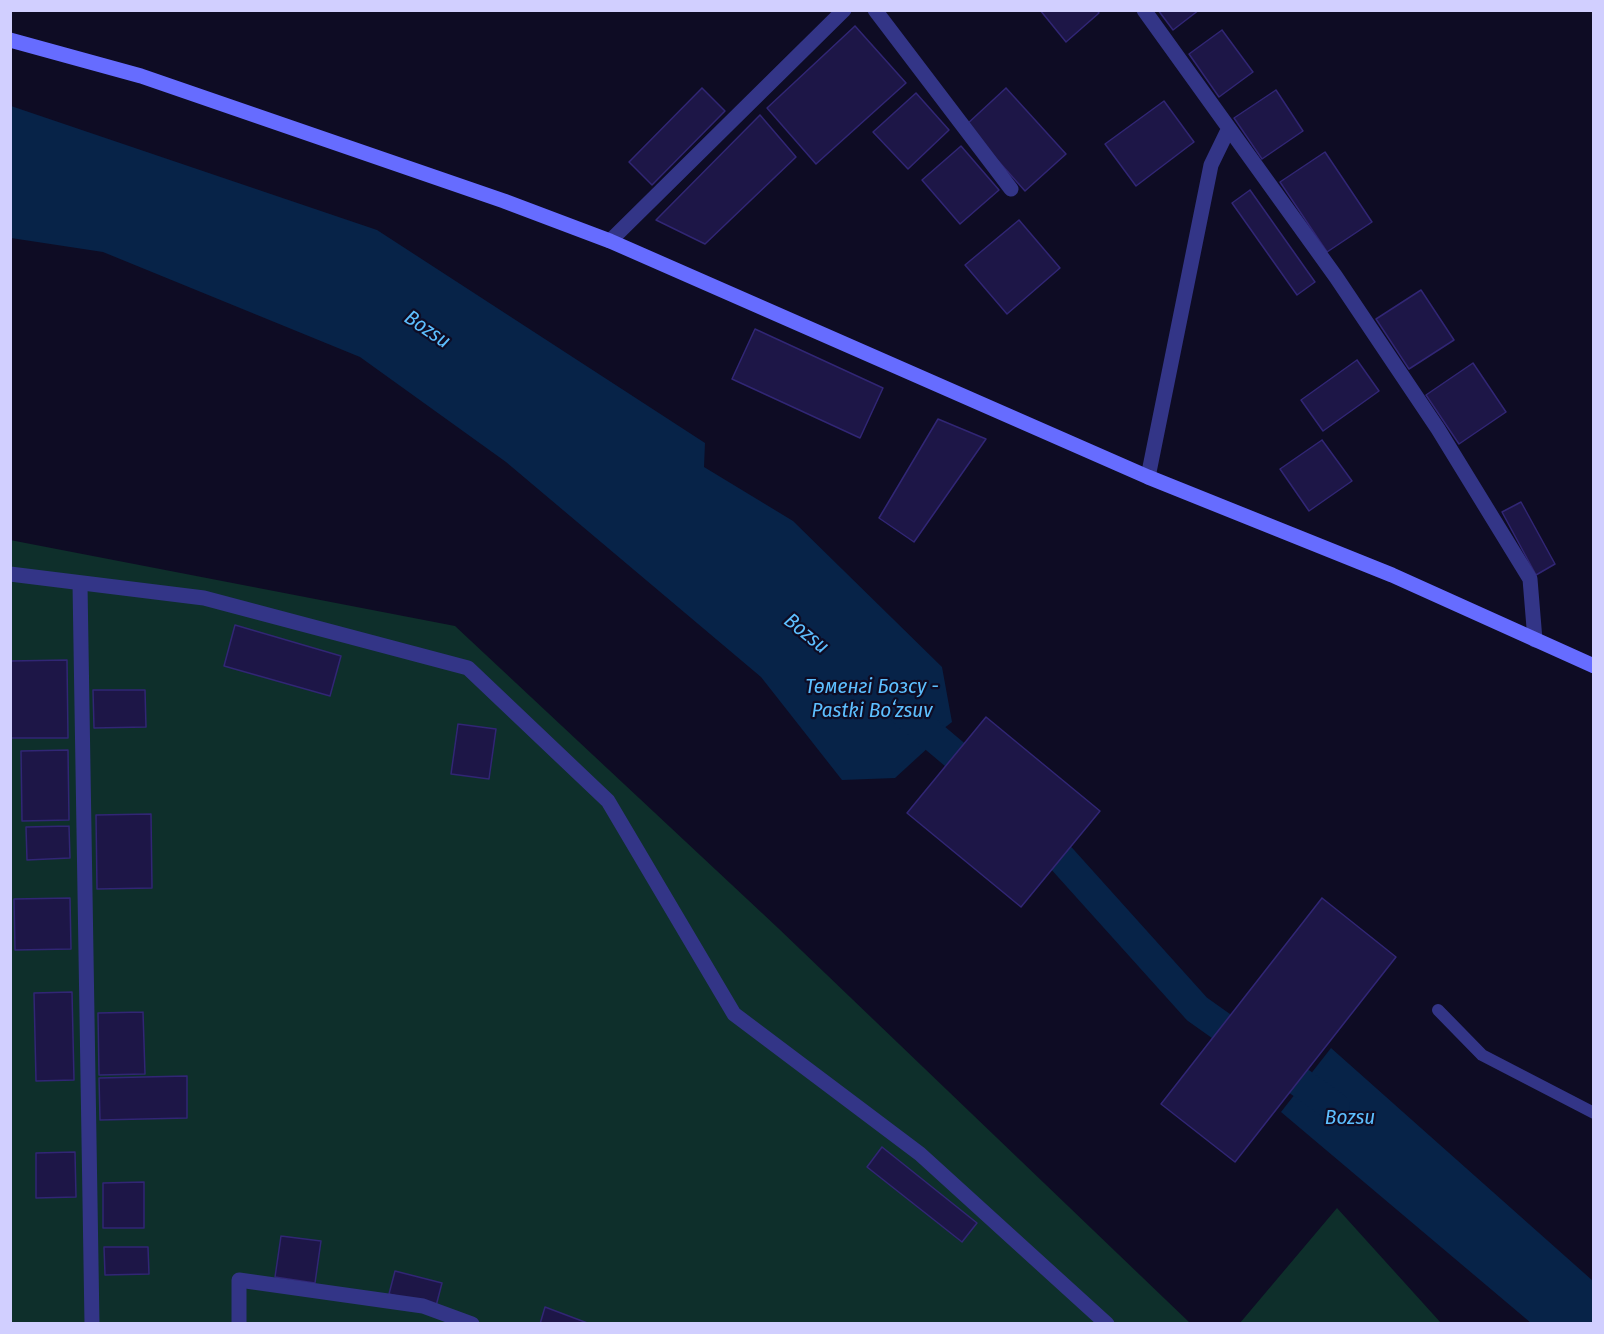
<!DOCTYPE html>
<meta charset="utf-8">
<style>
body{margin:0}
#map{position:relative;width:1604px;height:1334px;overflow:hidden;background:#0e0c24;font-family:"Fira Sans Condensed",sans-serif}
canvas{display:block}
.frame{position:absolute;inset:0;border:12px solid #d1cfff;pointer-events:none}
</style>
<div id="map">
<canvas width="1604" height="1334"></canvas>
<div class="frame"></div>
</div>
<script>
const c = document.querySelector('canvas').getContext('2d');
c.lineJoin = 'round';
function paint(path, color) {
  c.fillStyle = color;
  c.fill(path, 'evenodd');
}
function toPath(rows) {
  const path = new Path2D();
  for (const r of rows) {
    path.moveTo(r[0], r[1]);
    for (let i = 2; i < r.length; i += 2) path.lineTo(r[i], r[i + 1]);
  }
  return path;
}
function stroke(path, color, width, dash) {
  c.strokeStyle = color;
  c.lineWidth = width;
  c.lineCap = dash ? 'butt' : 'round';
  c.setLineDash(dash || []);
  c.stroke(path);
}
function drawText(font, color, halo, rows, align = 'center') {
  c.font = font + ' "Fira Sans Condensed",sans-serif';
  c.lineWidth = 4.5;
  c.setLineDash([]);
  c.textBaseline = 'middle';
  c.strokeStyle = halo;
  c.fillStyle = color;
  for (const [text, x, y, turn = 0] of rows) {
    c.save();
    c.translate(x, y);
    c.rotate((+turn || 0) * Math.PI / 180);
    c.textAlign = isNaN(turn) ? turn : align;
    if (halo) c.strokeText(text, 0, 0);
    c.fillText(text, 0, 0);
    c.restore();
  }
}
paint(toPath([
 [10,540,455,626,778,928,1190,1323,11,1323],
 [1337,1208,1441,1323,1240,1323]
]), '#0e2f2b');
paint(toPath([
 [11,106,377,230,705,443,704,467,793,521,942,667,952,722,934,736,930,746,895,778,842,780,761,677,506,462,360,357,103,252,11,238],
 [1331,1048,1593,1281,1593,1323,1531,1323,1281,1112]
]), '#072348');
stroke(toPath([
 [903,711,986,781],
 [1035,829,1197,1009,1335,1107]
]), '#072348', 30);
const building = toPath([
 [1040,10,1097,10,1099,13,1066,42,1040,10],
 [1158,10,1199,10,1173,30,1158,10],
 [855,26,906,83,816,164,767,108,855,26],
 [1222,30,1253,72,1219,97,1189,54,1222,30],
 [702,88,725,111,652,185,629,162,702,88],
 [1006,88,1066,154,1025,191,966,125,1006,88],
 [1276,90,1303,131,1262,159,1234,118,1276,90],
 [916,93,949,130,908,169,873,132,916,93],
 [1164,101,1194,142,1136,186,1105,144,1164,101],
 [760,115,796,157,705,244,656,220,760,115],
 [961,146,999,190,960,224,922,180,961,146],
 [1325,152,1372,222,1327,252,1280,182,1325,152],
 [1250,190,1315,282,1297,295,1232,203,1250,190],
 [1019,220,1060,268,1007,314,965,265,1019,220],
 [1421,290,1454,340,1409,369,1376,319,1421,290],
 [755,329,883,388,860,438,732,379,755,329],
 [1357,360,1379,391,1323,431,1301,400,1357,360],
 [1473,363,1506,412,1459,444,1426,395,1473,363],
 [938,419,986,439,914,542,879,518,938,419],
 [1322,440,1352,481,1309,511,1280,469,1322,440],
 [1521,502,1555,564,1536,575,1502,512,1521,502],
 [235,625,341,656,330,696,224,666,235,625],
 [67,660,68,738,10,738,10,661,67,660],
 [93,690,145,690,146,727,94,728,93,690],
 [986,717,1100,811,1021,907,907,813,986,717],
 [458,724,496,729,489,779,451,774,458,724],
 [68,750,69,820,22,821,21,751,68,750],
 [151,814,152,888,97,889,96,815,151,814],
 [69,826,70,858,27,860,26,827,69,826],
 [70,898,71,949,15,950,14,899,70,898],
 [1322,898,1396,957,1235,1162,1161,1104,1322,898],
 [72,992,74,1080,36,1081,34,993,72,992],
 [143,1012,145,1074,99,1075,98,1013,143,1012],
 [187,1076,187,1118,100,1120,99,1078,187,1076],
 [882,1147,977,1223,962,1242,867,1167,882,1147],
 [75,1152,76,1197,36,1198,36,1153,75,1152],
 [144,1182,144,1228,103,1228,103,1183,144,1182],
 [281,1236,321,1241,315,1283,275,1277,281,1236],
 [104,1247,148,1247,149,1274,105,1275,104,1247],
 [395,1271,442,1283,436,1306,389,1294,395,1271],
 [545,1307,590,1324,540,1324,545,1307]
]);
paint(building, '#1d1647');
stroke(building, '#312675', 1.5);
stroke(toPath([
 [1438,1010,1482,1055,1594,1113]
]), '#333587', 12);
stroke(toPath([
 [875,10,1011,189],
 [1144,10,1336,277,1438,429,1530,579,1535,640],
 [610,241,844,10],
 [1148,477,1211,165,1228,130],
 [10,574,204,598,468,668,608,801,734,1014,920,1154,1107,1324],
 [80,584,92,1324],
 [239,1324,239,1280,423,1306,472,1324]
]), '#333587', 15);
stroke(toPath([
 [10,40,141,76,504,201,610,241,1148,477,1392,575,1594,666]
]), '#666cff', 15);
drawText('italic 21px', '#5dbfff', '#0e0c24', [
 ["Bozsu",427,330,34],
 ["Bozsu",806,634,39],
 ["Төменгі Бозсу -",872,687],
 ["Pastki Boʻzsuv",872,711],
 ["Bozsu",1350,1118]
]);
</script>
